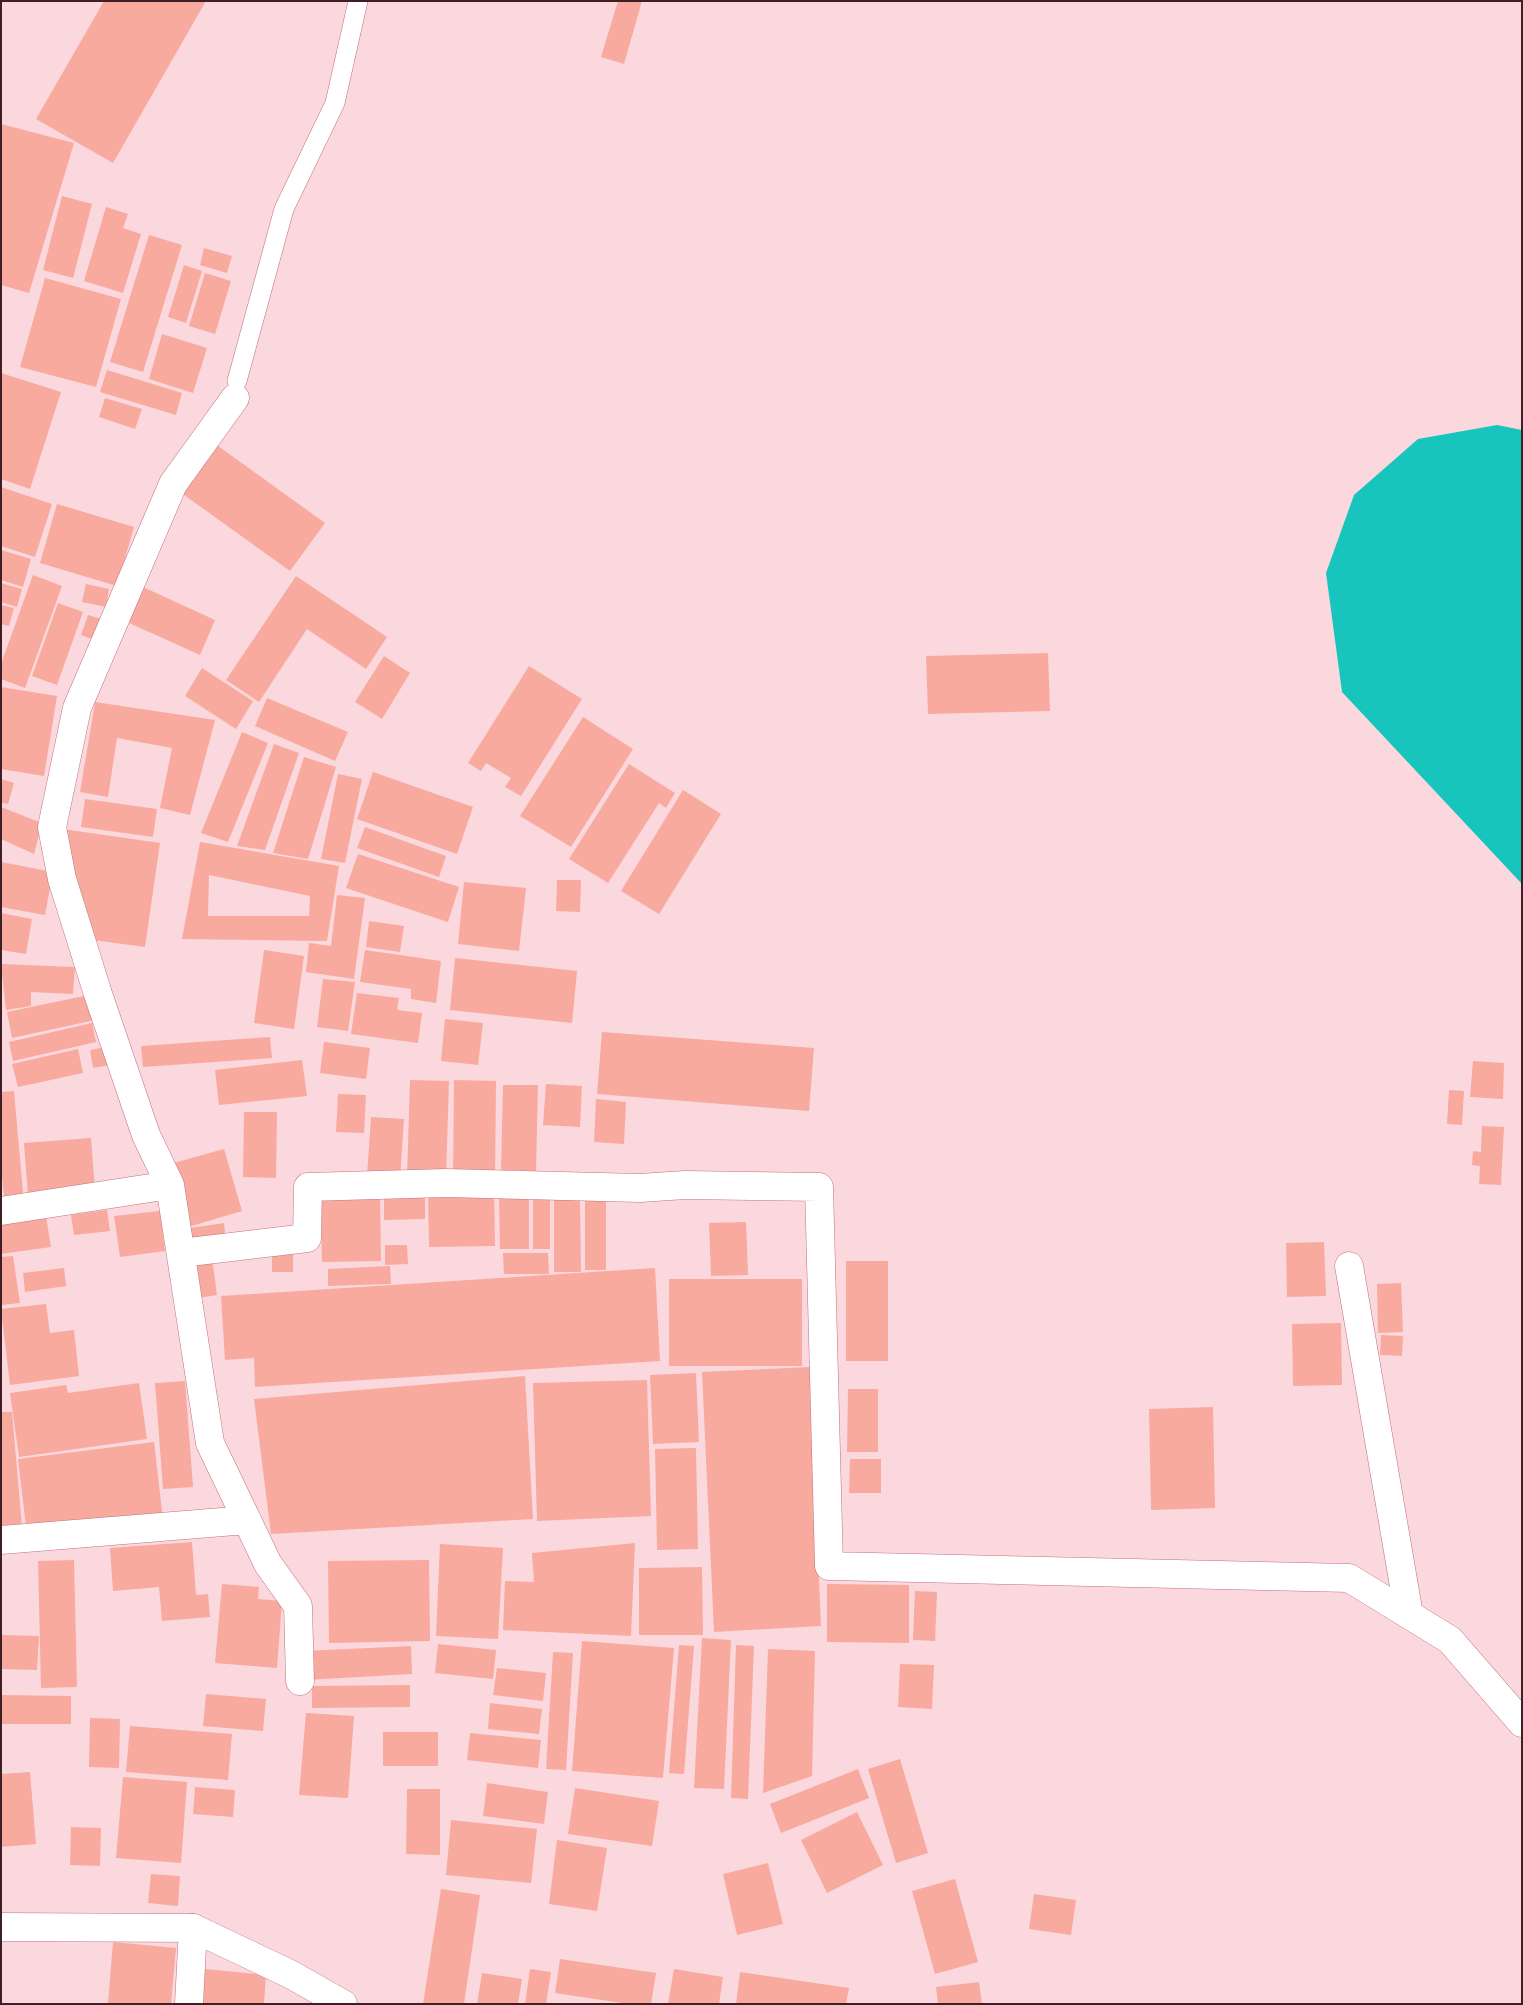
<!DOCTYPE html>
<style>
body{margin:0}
#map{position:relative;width:1523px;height:2005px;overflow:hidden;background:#fbd8dd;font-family:Bitter,serif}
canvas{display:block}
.frame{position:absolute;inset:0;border:2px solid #3f1f25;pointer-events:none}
</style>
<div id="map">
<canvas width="1523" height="2005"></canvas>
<div class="frame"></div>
</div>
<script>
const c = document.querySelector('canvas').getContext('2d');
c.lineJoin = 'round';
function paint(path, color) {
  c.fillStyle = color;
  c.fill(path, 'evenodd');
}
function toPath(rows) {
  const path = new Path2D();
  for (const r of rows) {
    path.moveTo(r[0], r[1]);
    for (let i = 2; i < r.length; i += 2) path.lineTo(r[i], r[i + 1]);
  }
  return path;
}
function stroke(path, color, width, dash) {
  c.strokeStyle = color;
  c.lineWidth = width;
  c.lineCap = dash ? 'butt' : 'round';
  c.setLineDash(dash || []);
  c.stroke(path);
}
paint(toPath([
 [1497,425,1522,430,1522,884,1342,692,1326,573,1354,495,1418,439]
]), '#17c5bc');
paint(toPath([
 [104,1,206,1,113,163,36,119],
 [618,1,642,1,624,64,601,57],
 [1,124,74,143,29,293,1,285],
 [62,196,92,204,73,278,43,270],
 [106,207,128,214,123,228,141,234,123,293,84,281],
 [149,235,182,245,143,372,110,362],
 [204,248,232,256,227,273,200,265],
 [184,265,202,271,186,323,168,317],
 [205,273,231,281,215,334,189,326],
 [45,278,121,299,96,387,20,367],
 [162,334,207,348,193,393,149,379],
 [107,370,182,393,176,415,100,392],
 [1,373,61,392,30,489,1,479],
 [105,398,142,409,135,429,99,417],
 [214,443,325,523,290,571,180,492],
 [1,487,52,504,35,557,1,546],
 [57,504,134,527,117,586,40,563],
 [1,550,31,559,23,587,1,580],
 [33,575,62,586,25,688,1,679,1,664],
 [296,576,387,637,366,669,307,629,259,702,226,680],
 [1,583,22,589,17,607,1,602],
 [86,584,109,589,106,607,82,602],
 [143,587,215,620,200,655,127,622],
 [58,603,83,612,57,685,32,676],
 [1,605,14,608,9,626,1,624],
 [88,615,105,620,97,641,81,635],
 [1048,653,1050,711,928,714,926,656],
 [384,656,410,673,382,719,355,702],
 [529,666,582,699,521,796,505,787,511,778,486,763,481,771,468,763],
 [202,668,253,701,236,729,185,696],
 [1,687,57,696,44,776,1,769],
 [267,698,348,732,335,761,255,726],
 [95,702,215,720,190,815,160,808,172,748,117,738,108,797,80,792],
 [583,717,633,749,571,847,520,816],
 [242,732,268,743,228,842,201,833],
 [274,744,299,753,265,850,237,846],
 [304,757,336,767,308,859,273,853],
 [629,764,675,793,666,808,659,803,608,883,569,859],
 [373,772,473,807,457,854,357,819],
 [338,774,362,779,345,863,321,859],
 [1,779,14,783,8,804,1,803],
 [683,790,721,814,659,914,621,891],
 [85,799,157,809,153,837,81,827],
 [1,807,42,823,34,854,1,839],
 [365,827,446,856,439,877,357,848],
 [63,829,160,843,145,947,85,939],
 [200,842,339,866,327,941,182,939],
 [209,875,310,896,309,916,208,916],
 [358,854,459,887,448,922,346,888],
 [1,862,53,872,45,915,1,907],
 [557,880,581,880,580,912,556,911],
 [464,882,526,888,519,951,458,944],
 [337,895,365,898,354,979,306,972,309,943,331,946],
 [1,913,32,919,26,954,1,950],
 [369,921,404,926,400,952,366,947],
 [264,950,304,956,294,1029,254,1023],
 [365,950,441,961,436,1003,411,999,411,989,360,982],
 [455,958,577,971,572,1023,450,1010],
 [1,964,75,967,73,994,31,992,31,1006,6,1010],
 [323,979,355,982,348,1031,317,1027],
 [357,993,399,998,397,1010,422,1013,418,1043,351,1034],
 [89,995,95,1020,12,1038,7,1012],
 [445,1019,483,1023,478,1065,441,1061],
 [92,1023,96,1042,13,1061,9,1042],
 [602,1032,814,1048,809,1111,597,1094],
 [270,1037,272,1058,143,1067,141,1046],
 [324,1042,370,1048,366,1079,320,1073],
 [106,1047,110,1065,93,1068,90,1050],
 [78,1049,83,1073,18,1087,12,1064],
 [302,1060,307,1096,219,1105,215,1070],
 [1473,1061,1504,1063,1503,1099,1470,1097],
 [410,1080,449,1081,446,1179,407,1178],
 [454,1080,496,1081,495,1181,453,1180],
 [546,1084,582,1086,580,1127,543,1125],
 [503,1085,538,1085,536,1171,501,1170],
 [1449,1090,1464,1091,1462,1125,1447,1124],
 [14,1091,24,1204,5,1206,1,1167,1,1092],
 [338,1094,366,1095,364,1133,336,1132],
 [596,1099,626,1102,624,1144,594,1142],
 [244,1112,277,1112,276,1178,243,1177],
 [371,1117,404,1119,400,1178,367,1176],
 [1482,1126,1504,1127,1501,1185,1479,1184,1480,1166,1472,1165,1473,1151,1481,1152],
 [91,1138,95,1190,28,1195,24,1143],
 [224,1149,242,1211,188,1227,170,1164],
 [494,1190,495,1246,429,1247,428,1191],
 [499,1194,529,1194,529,1249,500,1249],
 [425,1195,425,1219,384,1220,384,1196],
 [380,1197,381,1261,322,1262,321,1199],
 [554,1198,580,1198,581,1272,554,1272],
 [585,1198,606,1198,606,1270,585,1270],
 [533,1199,550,1199,550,1249,533,1249],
 [107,1210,110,1231,74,1235,71,1215],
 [160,1211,165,1251,120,1257,114,1216],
 [46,1216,51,1247,1,1254,1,1222],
 [746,1222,748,1275,711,1276,709,1223],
 [224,1223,226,1243,193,1248,190,1228],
 [1324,1242,1326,1296,1287,1297,1286,1243],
 [385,1245,407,1245,408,1264,385,1265],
 [272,1246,293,1246,293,1272,272,1272],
 [503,1253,548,1253,549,1274,504,1274],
 [13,1256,20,1303,1,1305,1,1257],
 [212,1257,217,1295,193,1299,187,1261],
 [846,1261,888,1261,888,1361,846,1361],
 [390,1266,391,1284,328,1286,328,1269],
 [64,1268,66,1286,25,1292,23,1273],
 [655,1268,660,1361,255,1387,254,1358,225,1360,221,1296],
 [669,1279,802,1279,802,1366,669,1366],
 [1401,1283,1403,1332,1378,1333,1377,1284],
 [46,1304,50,1333,74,1330,79,1376,10,1385,1,1309],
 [1341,1323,1342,1385,1293,1386,1292,1324],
 [1381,1335,1403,1336,1402,1356,1380,1355],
 [810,1367,821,1626,714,1632,702,1372],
 [696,1373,699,1442,653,1444,650,1375],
 [525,1376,533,1519,271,1534,254,1399],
 [647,1380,651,1516,537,1521,533,1383],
 [185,1381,193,1487,163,1489,155,1383],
 [139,1383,147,1439,19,1457,10,1393,66,1385,68,1393],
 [848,1389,878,1389,878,1452,847,1452],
 [1213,1407,1215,1508,1151,1510,1149,1409],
 [1,1412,12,1412,22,1527,2,1529],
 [154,1442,163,1519,26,1526,18,1459],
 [696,1448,698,1549,657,1550,655,1449],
 [850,1459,881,1459,881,1493,849,1493],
 [192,1542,196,1595,208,1594,210,1617,162,1621,159,1587,113,1591,110,1548],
 [635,1543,631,1636,503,1630,505,1581,534,1582,532,1553],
 [440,1544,503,1548,498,1639,436,1636],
 [74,1560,77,1687,41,1688,38,1561],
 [429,1560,430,1641,329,1643,328,1561],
 [702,1567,703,1635,639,1635,639,1568],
 [222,1584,259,1587,258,1599,282,1601,277,1668,215,1663],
 [827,1584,909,1585,909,1643,827,1642],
 [915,1591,937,1592,935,1641,913,1640],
 [1,1635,39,1636,37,1670,1,1669],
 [702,1638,731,1640,724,1789,694,1788],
 [582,1641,674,1648,663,1778,572,1771],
 [438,1644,496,1650,493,1679,435,1673],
 [679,1645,694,1646,684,1774,669,1773],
 [736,1645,754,1646,748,1799,731,1798],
 [411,1646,412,1674,307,1680,305,1651],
 [768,1649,815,1651,812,1776,763,1793],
 [553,1652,573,1653,566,1770,546,1769],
 [900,1664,934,1665,932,1709,898,1707],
 [497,1668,546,1673,543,1701,493,1695],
 [410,1685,410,1707,312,1708,312,1686],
 [206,1694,266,1699,263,1731,203,1726],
 [1,1695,71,1696,71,1724,1,1724],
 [490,1703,542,1709,539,1734,488,1729],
 [306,1713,354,1716,348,1798,299,1795],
 [90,1718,120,1719,119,1768,89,1767],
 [130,1726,232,1734,228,1780,126,1772],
 [383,1732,438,1732,438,1766,383,1766],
 [470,1733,541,1740,538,1768,467,1760],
 [900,1759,928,1853,896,1863,868,1769],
 [858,1769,869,1798,781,1833,770,1804],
 [30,1772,36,1844,1,1847,1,1774],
 [123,1777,187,1782,181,1863,116,1858],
 [487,1783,548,1792,544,1824,483,1816],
 [195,1787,235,1790,233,1817,193,1814],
 [575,1788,659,1801,652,1846,568,1834],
 [407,1789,440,1789,440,1855,406,1854],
 [857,1812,883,1865,827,1893,801,1840],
 [451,1820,537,1829,531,1883,446,1875],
 [71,1827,101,1828,100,1866,70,1865],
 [557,1840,607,1848,597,1911,549,1904],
 [768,1863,783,1924,737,1935,723,1874],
 [151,1874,180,1876,178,1906,148,1903],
 [955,1879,978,1962,935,1974,912,1891],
 [441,1889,480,1895,464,2004,423,2004],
 [1034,1894,1076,1900,1071,1935,1029,1929],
 [113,1942,176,1948,171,2004,108,2003],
 [560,1959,656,1973,651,2004,629,2004,555,1993],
 [205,1969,266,1975,264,2004,202,2004],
 [530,1969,551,1972,546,2004,525,2004],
 [674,1969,723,1977,719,2004,668,2004],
 [740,1972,849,1988,846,2004,736,2004],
 [482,1973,522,1979,518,2004,477,2004],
 [979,1982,982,2004,938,2004,936,1987]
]), '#f8aa9e');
const service = toPath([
 [237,381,284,209,335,103,358,1]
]);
const minor = toPath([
 [170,1185,146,1135,98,994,62,879,52,827,77,708,173,484,235,398],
 [1,1211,170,1185,210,1443,268,1564,298,1606,300,1681],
 [181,1253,307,1238,308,1187,446,1183,640,1188,685,1185,819,1187,829,1566,1349,1578,1450,1640,1522,1723],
 [1349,1266,1409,1615],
 [1,1540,247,1520],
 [189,2004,193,1928]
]);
const tertiary = toPath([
 [1,1927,193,1928,290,1974,343,2004]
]);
stroke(service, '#c0717f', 20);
stroke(minor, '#c0717f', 29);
stroke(tertiary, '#c0717f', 29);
stroke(service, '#fff', 19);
stroke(minor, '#fff', 28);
stroke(tertiary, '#fff', 28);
</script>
